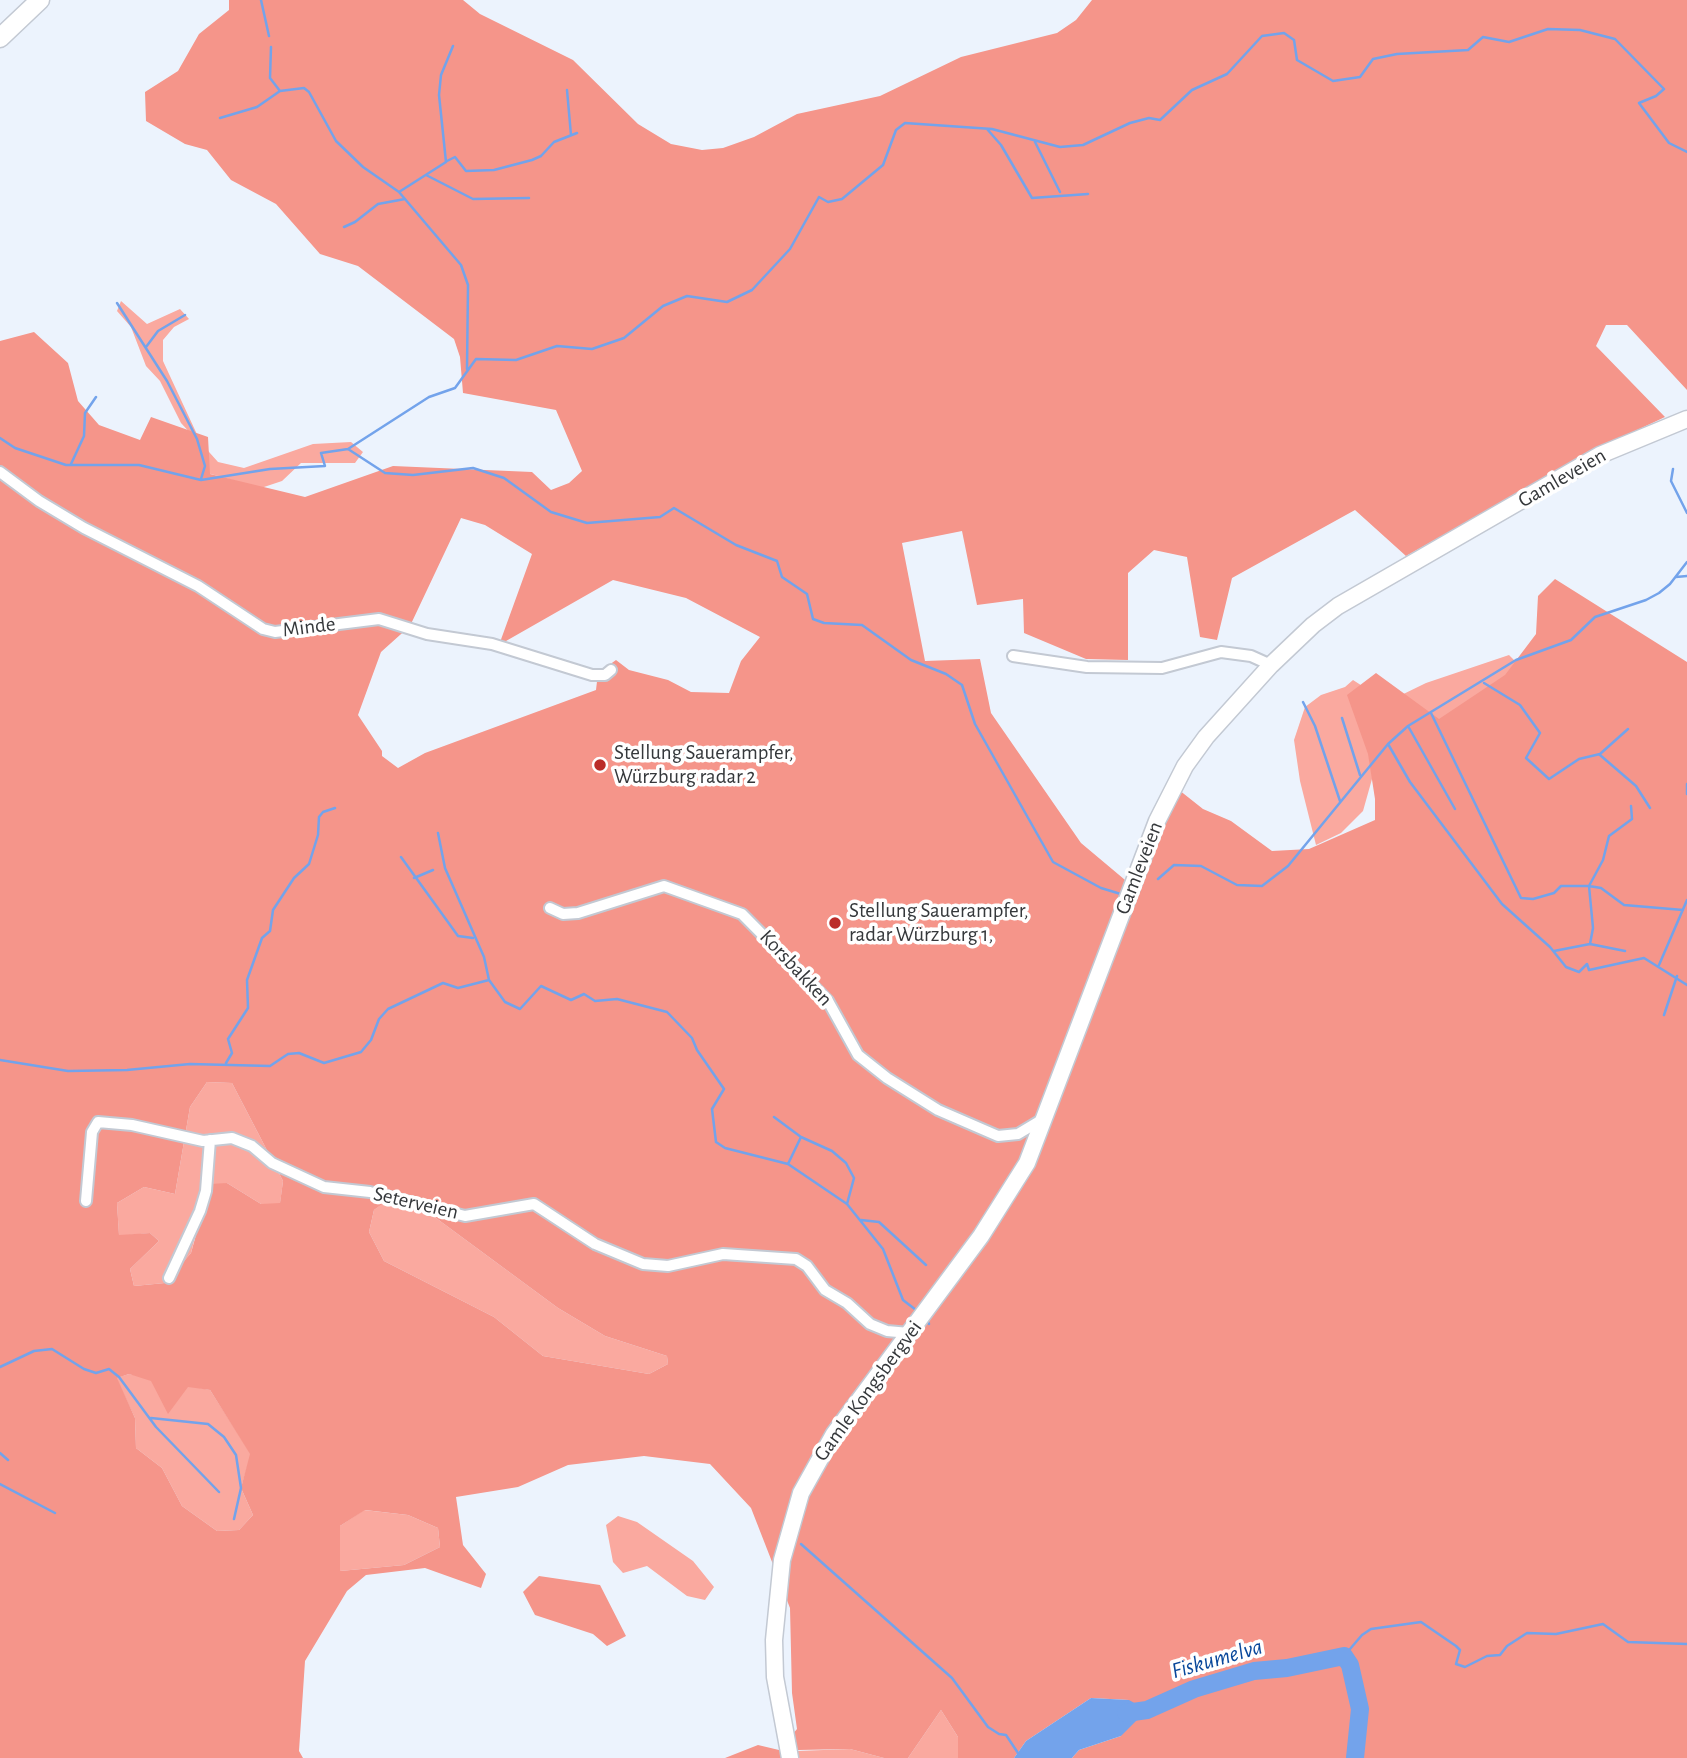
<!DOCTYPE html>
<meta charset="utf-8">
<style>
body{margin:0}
canvas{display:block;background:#ecf3fd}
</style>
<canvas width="1687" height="1758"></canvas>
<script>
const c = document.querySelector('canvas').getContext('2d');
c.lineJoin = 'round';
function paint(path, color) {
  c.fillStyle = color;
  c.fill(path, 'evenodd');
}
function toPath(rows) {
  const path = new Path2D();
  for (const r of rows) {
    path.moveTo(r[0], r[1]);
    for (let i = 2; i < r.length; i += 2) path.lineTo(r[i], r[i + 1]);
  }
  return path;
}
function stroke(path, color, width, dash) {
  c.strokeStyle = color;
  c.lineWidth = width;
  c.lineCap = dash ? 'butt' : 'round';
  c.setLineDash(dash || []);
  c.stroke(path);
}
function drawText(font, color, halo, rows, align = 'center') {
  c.font = font + ' "Alegreya Sans",sans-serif';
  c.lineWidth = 7;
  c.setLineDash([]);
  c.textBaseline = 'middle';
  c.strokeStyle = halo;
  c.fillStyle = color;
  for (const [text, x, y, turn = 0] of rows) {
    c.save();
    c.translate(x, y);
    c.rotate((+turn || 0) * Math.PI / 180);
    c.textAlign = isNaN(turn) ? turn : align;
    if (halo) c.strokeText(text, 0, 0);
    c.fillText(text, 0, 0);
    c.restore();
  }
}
paint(toPath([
 [121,301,147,324,180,309,189,319,174,327,163,340,163,361,201,443,218,462,244,468,313,444,351,442,363,452,355,463,301,463,282,481,261,488,107,445,193,436,181,423,160,381,146,366,131,327,117,311],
 [1509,655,1520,666,1372,779,1363,811,1341,833,1316,845,1300,781,1294,740,1305,707,1321,695,1345,687,1353,680,1387,702,1426,683],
 [207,1082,232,1083,283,1181,280,1204,261,1204,227,1183,205,1196,191,1253,165,1283,134,1286,130,1269,159,1241,150,1233,119,1236,117,1203,144,1187,175,1194,190,1107],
 [395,1194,417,1204,558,1308,605,1336,667,1356,668,1364,649,1374,543,1356,494,1317,384,1261,369,1232,374,1210],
 [129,1374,210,1390,251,1454,241,1488,253,1515,239,1530,217,1531,182,1506,162,1468,136,1448,135,1418,116,1378],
 [364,1510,408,1515,438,1528,440,1547,404,1565,340,1571,340,1526],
 [618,1516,637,1522,693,1561,714,1587,705,1600,687,1596,647,1566,623,1573,613,1562,606,1525],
 [941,1710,958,1737,958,1758,908,1758],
 [850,1749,884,1758,796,1758,797,1751]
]), '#faa99f');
paint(toPath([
 [229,0,463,0,480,14,573,60,638,124,671,144,702,150,723,148,754,137,797,114,880,96,961,57,1057,33,1076,20,1092,0,1687,0,1687,390,1627,325,1606,325,1596,346,1665,417,1603,446,1406,556,1355,510,1232,578,1217,640,1200,637,1187,557,1154,550,1128,573,1128,660,1086,659,1024,633,1023,599,977,605,962,531,902,543,925,661,980,659,991,713,1081,843,1137,890,1179,790,1203,809,1231,821,1272,851,1309,849,1375,820,1375,799,1368,754,1347,695,1376,673,1439,719,1505,675,1536,634,1538,596,1555,579,1687,662,1687,1758,1072,1758,1079,1750,1121,1736,1129,1700,1091,1698,1026,1741,1014,1758,958,1758,958,1737,941,1710,908,1758,884,1758,850,1749,798,1750,796,1758,725,1758,758,1745,779,1750,797,1729,792,1693,790,1608,751,1508,710,1464,644,1456,568,1465,518,1487,456,1497,463,1545,486,1574,481,1588,425,1568,366,1575,347,1591,305,1661,299,1751,303,1758,0,1758,0,341,34,332,68,363,78,401,99,425,140,440,151,417,208,437,210,474,305,497,393,466,532,472,551,490,569,483,582,471,556,410,463,393,460,357,454,339,358,266,320,254,276,204,231,180,207,150,185,144,146,121,145,92,178,71,199,34,229,10],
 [461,518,485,525,532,554,499,645,613,580,686,598,760,637,741,661,729,693,691,692,668,680,629,670,616,660,598,673,596,690,425,753,398,768,382,756,382,751,358,715,381,652,410,626],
 [207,1082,232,1083,283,1181,280,1203,261,1204,227,1183,210,1184,191,1253,165,1283,134,1286,130,1269,159,1241,150,1233,119,1235,117,1203,144,1187,175,1194,190,1107],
 [395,1195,417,1204,558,1308,605,1336,667,1356,668,1364,649,1374,543,1356,494,1317,384,1261,369,1232,374,1210],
 [129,1374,151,1381,168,1414,188,1387,210,1390,250,1454,241,1488,253,1515,239,1530,217,1531,182,1506,162,1468,136,1448,135,1418,117,1378],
 [365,1510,408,1515,438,1528,440,1547,404,1565,340,1571,340,1526],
 [539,1576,600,1585,626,1636,607,1646,593,1634,535,1615,523,1592]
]), '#f5958a');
paint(toPath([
 [1091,1698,1129,1700,1147,1710,1121,1736,1079,1750,1072,1758,1014,1758,1026,1741]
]), '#73a3eb');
stroke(toPath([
 [261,0,269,36],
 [271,47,270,78,280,91,304,88,309,92,336,141,363,167,399,192,461,265,468,285,467,369],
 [567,90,571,135],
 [220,118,257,107,280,91],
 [987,129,1001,145,1032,198,1088,194],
 [1035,142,1060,192],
 [447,161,455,157,466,171,494,170,532,160,541,156,554,142,577,133],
 [426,175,473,199,529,198],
 [399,192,446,162,439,95,441,75,453,46],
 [344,227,355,222,378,204,405,199],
 [117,303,167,381,197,439,205,466,201,479],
 [146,347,158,331,185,315],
 [0,438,15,448,66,465,139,465,201,480,270,469,325,466,321,453,348,449,385,473,413,475,473,468,504,478,551,512,587,523,660,517,674,508,736,545,777,561,782,577,807,594,813,619,824,623,862,625,911,660,946,674,962,685,975,724,1053,862,1101,888,1124,895],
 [348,449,429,397,455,388,476,359,516,360,557,346,592,349,624,338,663,306,687,296,727,302,752,290,790,249,819,197,828,202,842,199,883,165,896,130,905,123,992,129,1060,147,1083,145,1130,123,1149,118,1160,120,1192,90,1227,74,1262,36,1284,33,1294,40,1297,60,1333,81,1360,77,1373,59,1397,54,1468,50,1483,37,1509,42,1548,29,1580,30,1615,39,1664,89,1656,96,1639,103,1669,143,1687,152],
 [71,464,84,436,85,413,96,397],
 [1673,469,1671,481,1687,513],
 [1676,577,1687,576],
 [1484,683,1520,705,1540,733,1526,758,1549,779,1579,759,1600,754,1628,729],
 [1303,702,1315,726,1340,801],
 [1431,713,1521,898,1533,899,1554,893,1561,886,1589,886,1601,888,1624,905,1683,910],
 [1342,718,1360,775],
 [1408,726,1455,809],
 [1388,744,1410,782,1502,904,1550,947,1566,967,1579,972,1587,964,1589,970,1644,958,1687,985],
 [1600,755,1636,786,1650,808],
 [1687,784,1687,794],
 [438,833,445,868,484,957,489,980,505,1002,520,1009,541,986,571,1000,584,994,595,1001,617,999,667,1012,692,1038,697,1050,724,1089,712,1109,716,1142,725,1148,788,1164,847,1204,883,1249,903,1300,916,1310],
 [401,857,458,936,473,938],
 [414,878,433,870],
 [1158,879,1174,865,1201,866,1237,885,1262,886,1288,866,1388,744,1408,726,1516,660,1571,640,1595,617,1646,600,1659,593,1670,584,1687,562],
 [1590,944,1625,951],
 [1554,951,1590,944,1593,928,1589,886,1603,860,1609,836,1632,819,1631,806],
 [1659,965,1687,900],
 [1664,1015,1677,976],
 [0,1060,68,1071,127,1070,190,1064,270,1066,288,1054,299,1053,324,1063,361,1052,371,1040,379,1019,388,1009,443,983,458,988,489,980],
 [226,1063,232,1053,228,1039,248,1008,247,980,262,938,270,931,273,910,294,878,309,864,318,835,319,817,323,812,335,808],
 [774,1117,801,1137,832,1151,846,1163,854,1178,847,1204],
 [788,1164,801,1137],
 [861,1220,879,1222,926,1265],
 [928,1322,929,1324],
 [0,1367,34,1351,52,1349,84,1369,96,1373,109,1369,119,1377,156,1427,219,1492],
 [151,1418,208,1424,224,1437,236,1455,241,1488,234,1519],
 [0,1453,8,1460],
 [0,1484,55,1513],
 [801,1544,952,1678,988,1727,999,1734,1006,1735,1018,1753],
 [1344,1656,1362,1635,1371,1629,1421,1622,1456,1646,1460,1650,1456,1664,1465,1667,1487,1656,1500,1655,1507,1646,1527,1633,1556,1634,1603,1624,1628,1642,1687,1644]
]), '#73a3eb', 2.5);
stroke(toPath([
 [1126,1713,1147,1710,1194,1689,1254,1671,1287,1668,1344,1656,1350,1665,1360,1709,1355,1758]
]), '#73a3eb', 18);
const street = toPath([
 [0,472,39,501,84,528,198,586,263,629,275,632,379,619,427,634,492,644,592,675,605,675,611,670],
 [1013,656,1087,667,1162,668,1221,652,1251,656,1271,665],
 [550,908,563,914,578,913,664,886,742,914,828,1001,858,1055,887,1078,938,1110,998,1136,1018,1134,1043,1119],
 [86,1201,92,1132,98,1122,132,1125,203,1141,232,1138,252,1146,272,1163,324,1187,370,1192,465,1216,534,1204,595,1244,643,1264,668,1266,723,1254,796,1259,807,1266,825,1290,847,1303,870,1324,887,1331,909,1333],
 [169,1278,200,1211,206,1191,210,1140]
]);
const secondary = toPath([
 [790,1758,775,1677,774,1640,782,1560,801,1493,834,1434,981,1236,1027,1163,1157,821,1185,766,1206,737,1271,665,1313,625,1338,606,1600,455,1687,419]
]);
const primary = toPath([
 [0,38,40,0]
]);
stroke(street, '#c3c9d3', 14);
stroke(secondary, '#c3c9d3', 19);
stroke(primary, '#c3c9d3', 21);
stroke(street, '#fff', 10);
stroke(secondary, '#fff', 16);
stroke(primary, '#fff', 18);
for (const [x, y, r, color] of [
 [600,765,7,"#bb2c29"],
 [835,923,7,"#bb2c29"]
]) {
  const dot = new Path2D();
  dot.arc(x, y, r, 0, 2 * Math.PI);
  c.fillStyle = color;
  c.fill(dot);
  stroke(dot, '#fff', 2.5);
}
drawText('21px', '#35383b', '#fff', [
 ["Gamleveien",1562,478,-30],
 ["Minde",309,627,-7],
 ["Gamleveien",1139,868,-69],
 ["Korsbakken",796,968,47],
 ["Seterveien",416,1203,13],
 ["Gamle Kongsbergvei",868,1391,-54]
]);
drawText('21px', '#35383b', '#fff', [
 ["Stellung Sauerampfer,",614,753],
 ["Würzburg radar 2",614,777],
 ["Stellung Sauerampfer,",849,911],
 ["radar Würzburg 1,",849,935]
], 'left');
drawText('italic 23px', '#09489b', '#fff', [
 ["Fiskumelva",1217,1659,-16]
]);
</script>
